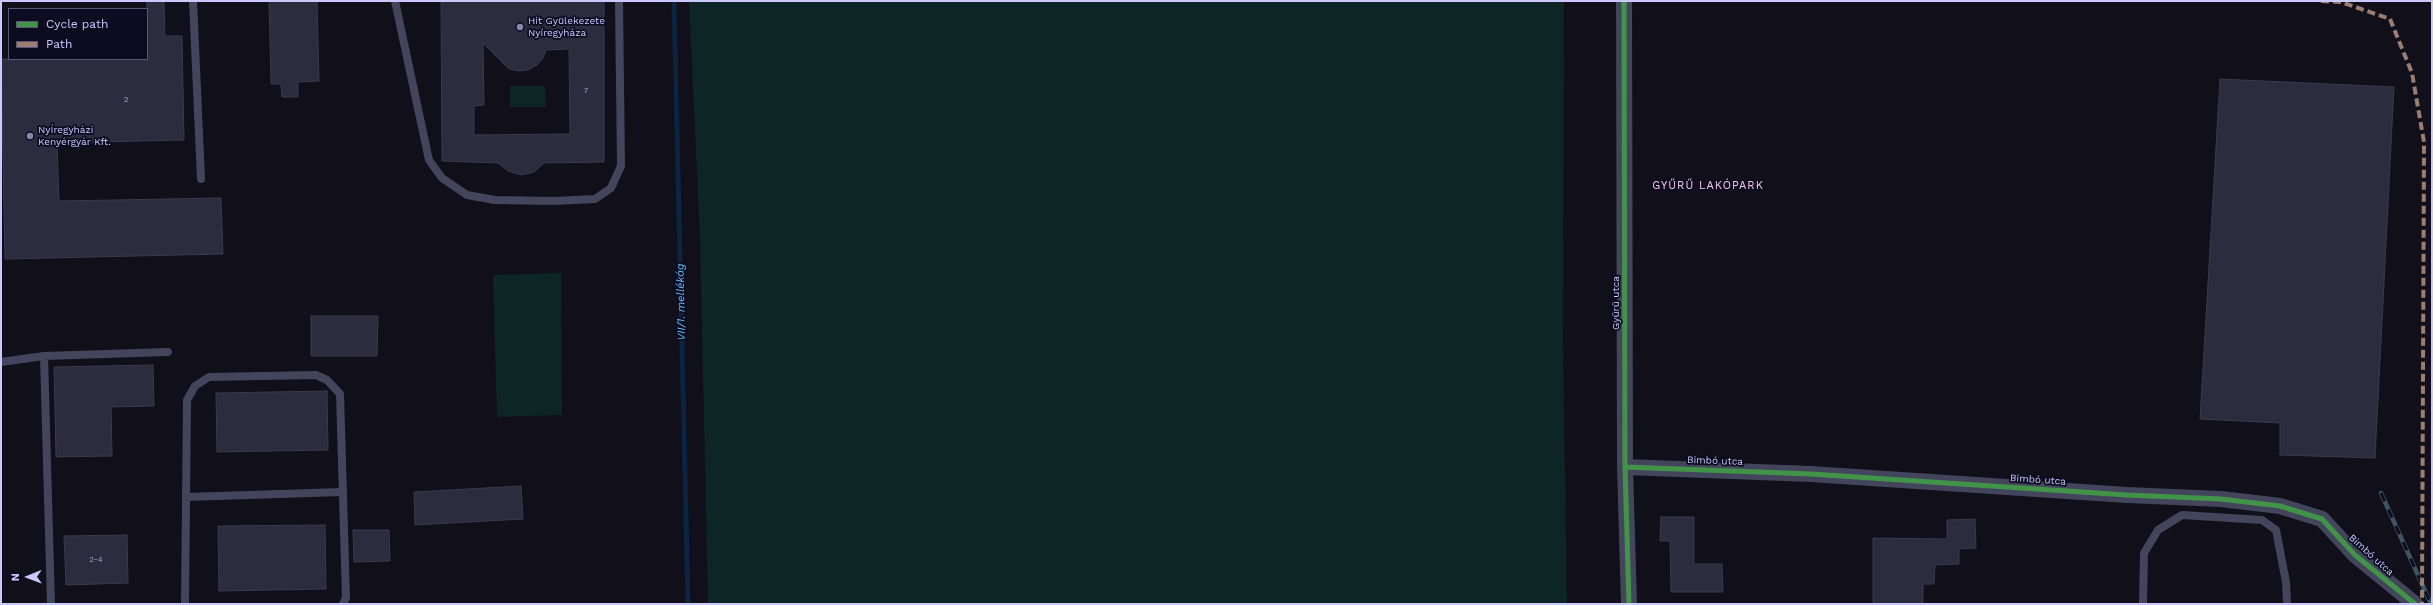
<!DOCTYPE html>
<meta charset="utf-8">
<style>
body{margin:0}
#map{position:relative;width:2433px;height:605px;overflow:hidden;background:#100f1a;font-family:"Work Sans",sans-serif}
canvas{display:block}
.frame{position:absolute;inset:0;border:2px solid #c9c9ff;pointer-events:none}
.legend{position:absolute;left:8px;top:8px;width:140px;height:52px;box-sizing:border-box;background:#0c0b1f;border:1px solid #585779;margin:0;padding:5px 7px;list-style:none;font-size:12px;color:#c9c9ff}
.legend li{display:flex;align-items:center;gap:8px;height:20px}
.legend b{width:20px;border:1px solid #585779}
.north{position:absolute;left:8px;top:557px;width:40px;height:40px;-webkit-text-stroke:3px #0c0b1f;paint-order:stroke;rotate:269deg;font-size:11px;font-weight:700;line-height:16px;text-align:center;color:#c9c9ff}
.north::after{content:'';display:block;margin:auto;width:14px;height:18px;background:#c9c9ff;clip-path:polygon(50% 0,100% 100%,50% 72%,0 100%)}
</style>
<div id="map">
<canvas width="2433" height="605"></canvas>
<div class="frame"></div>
<ul class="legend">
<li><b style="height:5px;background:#419447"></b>Cycle path</li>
<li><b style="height:5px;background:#9b7d72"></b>Path</li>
</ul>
<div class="north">N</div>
</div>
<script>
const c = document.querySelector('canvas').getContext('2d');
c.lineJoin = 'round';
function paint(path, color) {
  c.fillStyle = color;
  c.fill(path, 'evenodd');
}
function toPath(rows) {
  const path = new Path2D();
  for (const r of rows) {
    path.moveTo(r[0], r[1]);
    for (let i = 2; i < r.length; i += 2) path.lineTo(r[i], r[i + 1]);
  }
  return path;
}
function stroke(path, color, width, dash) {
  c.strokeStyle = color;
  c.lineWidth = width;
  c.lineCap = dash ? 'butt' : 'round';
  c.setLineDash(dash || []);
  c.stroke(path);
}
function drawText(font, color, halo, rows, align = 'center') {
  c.font = font + ' "Work Sans",sans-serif';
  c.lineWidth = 3.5;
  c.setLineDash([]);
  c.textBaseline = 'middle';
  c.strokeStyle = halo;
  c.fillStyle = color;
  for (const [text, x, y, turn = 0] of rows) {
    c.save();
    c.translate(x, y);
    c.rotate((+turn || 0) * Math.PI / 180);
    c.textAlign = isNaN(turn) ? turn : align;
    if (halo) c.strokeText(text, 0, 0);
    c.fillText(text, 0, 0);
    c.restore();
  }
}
paint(toPath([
 [689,1,1564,1,1563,344,1567,604,708,604,700,239],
 [510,86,545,86,546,107,510,107],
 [561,273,562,415,497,417,493,275]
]), '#0d2524');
stroke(toPath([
 [674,1,688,604]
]), '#0a2441', 5);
const building = toPath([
 [147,1,164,1,165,36,182,36,184,140,57,143,59,201,221,198,223,254,5,259,1,59,147,59,147,1],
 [269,1,317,1,319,81,298,82,298,97,282,97,281,84,271,84,269,1],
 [441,1,604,1,604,162,544,163,534,172,521,175,508,171,498,163,442,161,441,1],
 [483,43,509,69,519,71,528,70,537,65,543,58,546,50,569,49,570,134,474,135,474,106,484,105,483,43],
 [2220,79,2394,87,2375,458,2280,455,2280,423,2200,419,2220,79],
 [311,316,378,316,377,356,311,356,311,316],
 [153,365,154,406,111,407,112,456,56,457,54,367,153,365],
 [327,391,328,450,217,452,216,393,327,391],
 [521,486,523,519,415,525,414,492,521,486],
 [1661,517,1694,517,1694,564,1722,564,1723,592,1671,592,1670,541,1660,541,1661,517],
 [1975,519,1976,548,1959,549,1959,564,1935,565,1934,584,1923,584,1923,604,1873,604,1873,538,1947,539,1947,520,1975,519],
 [325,525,326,589,219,591,218,526,325,525],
 [353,530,389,530,390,561,354,562,353,530],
 [127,535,128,583,66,585,64,536,127,535]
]);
paint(building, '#2d2c3e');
stroke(building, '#3a3950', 1);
stroke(toPath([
 [193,1,201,179],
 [395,1,429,160,442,178,467,195,495,200,554,201,595,199,611,188,621,166,619,1],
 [44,356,168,352],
 [1,362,44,356,51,604],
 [186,497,342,492],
 [185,604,187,400,195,386,209,377,316,375,327,380,340,394,346,598,343,604],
 [2143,604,2144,553,2158,530,2182,515,2262,520,2276,530,2286,582,2287,604]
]), '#43455c', 8);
stroke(toPath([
 [1624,1,1625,467,1629,604],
 [1625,467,1811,474,2127,495,2221,499,2280,506,2322,519,2355,555,2415,604]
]), '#43455c', 16);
const rail = toPath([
 [2381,493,2431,604]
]);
stroke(rail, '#3d5664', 4.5);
stroke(rail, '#0c0b1f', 3, [9]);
stroke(toPath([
 [2321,1,2341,2,2390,19,2412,73,2424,142,2422,604]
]), '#9b7d72', 4, [8, 4]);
stroke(toPath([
 [1624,1,1625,467,1629,604],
 [1625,467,1811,474,2127,495,2221,499,2280,506,2322,519,2355,555,2415,604]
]), '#419447', 5);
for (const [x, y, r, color] of [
 [520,27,4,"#8888af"],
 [30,136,4,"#8888af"]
]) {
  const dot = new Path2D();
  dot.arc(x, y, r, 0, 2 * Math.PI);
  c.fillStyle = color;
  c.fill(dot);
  stroke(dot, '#0c0b1f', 1.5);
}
drawText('8px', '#a2a2cf', null, [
 ["7",586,91],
 ["2",126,100],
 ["2-4",96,560]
]);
drawText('10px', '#c9c9ff', '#0c0b1f', [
 ["Hit Gyülekezete",528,21],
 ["Nyíregyháza",528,33],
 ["NyÍregyházi",38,130],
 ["Kenyérgyár Kft.",38,142]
], 'left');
drawText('10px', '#c9c9ff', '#0c0b1f', [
 ["Gyűrű utca",1616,303,-90],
 ["Bimbó utca",1715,461,2],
 ["Bimbó utca",2038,480,4],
 ["Bimbó utca",2371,555,42]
]);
c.letterSpacing = '1px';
drawText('11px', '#ffcbf1', '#0c0b1f', [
 ["GYŰRŰ LAKÓPARK",1708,186]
]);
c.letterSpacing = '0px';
drawText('italic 11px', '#57c2ff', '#0c0b1f', [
 ["VII/1. mellékág",681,302,-91]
]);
</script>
